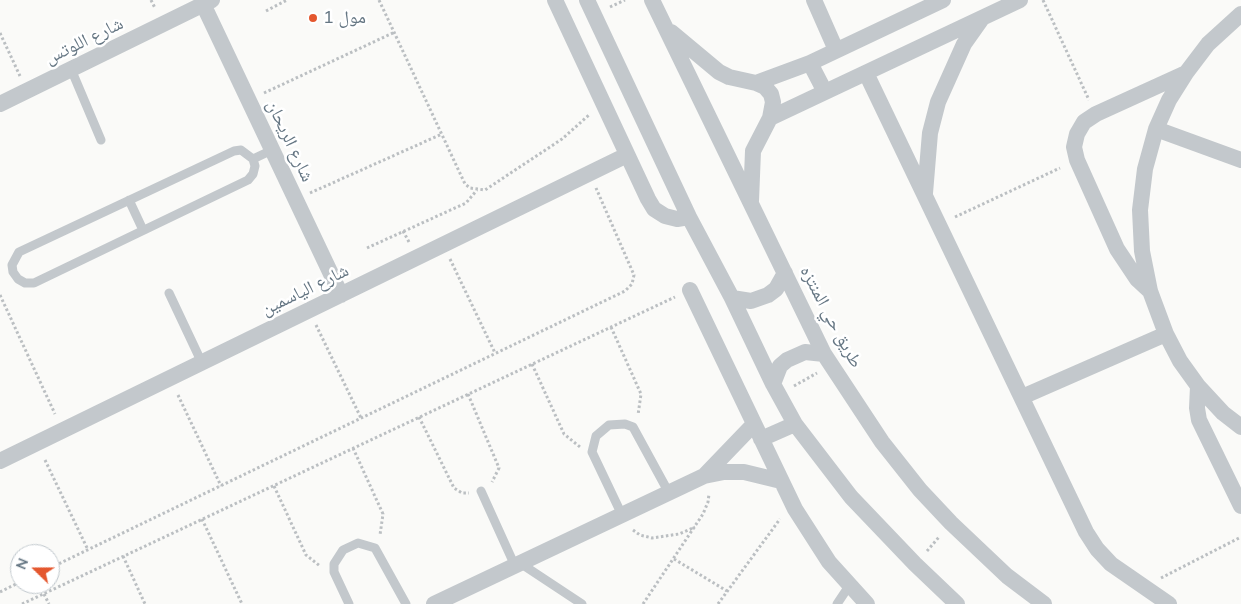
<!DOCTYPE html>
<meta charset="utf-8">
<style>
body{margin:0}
#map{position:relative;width:1241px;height:604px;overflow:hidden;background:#fafaf8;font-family:Mulish,sans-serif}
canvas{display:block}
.north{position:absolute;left:10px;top:544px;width:50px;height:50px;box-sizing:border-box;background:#fff;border:1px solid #c1c8cd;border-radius:50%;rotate:292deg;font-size:14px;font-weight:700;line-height:20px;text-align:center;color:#657683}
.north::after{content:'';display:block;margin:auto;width:18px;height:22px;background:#e4572e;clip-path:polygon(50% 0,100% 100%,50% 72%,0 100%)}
</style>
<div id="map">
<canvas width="1241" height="604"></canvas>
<div class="north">N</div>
</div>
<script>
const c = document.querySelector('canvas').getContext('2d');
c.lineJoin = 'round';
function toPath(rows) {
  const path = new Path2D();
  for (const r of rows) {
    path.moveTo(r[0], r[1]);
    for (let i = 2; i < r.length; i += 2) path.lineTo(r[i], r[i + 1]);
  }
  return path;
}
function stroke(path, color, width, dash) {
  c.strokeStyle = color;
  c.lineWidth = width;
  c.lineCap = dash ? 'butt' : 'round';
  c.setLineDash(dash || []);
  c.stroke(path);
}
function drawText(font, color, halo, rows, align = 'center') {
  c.font = font + ' Mulish,"Noto Naskh Arabic",sans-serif';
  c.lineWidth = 5;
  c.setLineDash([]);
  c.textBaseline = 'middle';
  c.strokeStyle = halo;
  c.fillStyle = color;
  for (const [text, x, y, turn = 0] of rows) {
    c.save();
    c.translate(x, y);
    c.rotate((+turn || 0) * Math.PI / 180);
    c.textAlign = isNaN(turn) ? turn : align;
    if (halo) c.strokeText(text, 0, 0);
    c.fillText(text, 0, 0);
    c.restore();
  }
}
stroke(toPath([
 [151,0,155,8],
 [379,0,465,184,470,188,485,190,562,139,589,115],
 [1043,0,1089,100],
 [610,7,625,0],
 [266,11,287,0],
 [0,33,20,76],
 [264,93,395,32],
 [310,193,442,134],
 [955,217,1060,168],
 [403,231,409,242],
 [367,248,466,203,477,190],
 [450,259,495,353],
 [0,295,55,414],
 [316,325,361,418],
 [611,327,641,394,638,415],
 [532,364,564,434,580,447],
 [794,386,817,373],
 [468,394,499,468,492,482],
 [178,395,221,486],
 [419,417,454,488,462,493,469,493],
 [353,448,383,514,380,535],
 [45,460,88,550],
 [274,486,306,555,320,566],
 [202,519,242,604],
 [633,530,640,535,652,538,679,534,695,527],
 [927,551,939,537],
 [123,556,145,604],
 [674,559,727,591],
 [50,568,625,291,632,284,634,275,596,188],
 [1161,578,1241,537],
 [0,592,20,582],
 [44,594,49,604],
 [22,604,675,297],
 [643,604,703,514,708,502,709,494],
 [718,604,780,519]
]), '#bbbfc2', 3, [2.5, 2.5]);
stroke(toPath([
 [71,69,101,140],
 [241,150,253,159,255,166,253,174,248,180,34,283,25,283,18,279,13,272,12,265,19,252,234,151,241,150],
 [253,159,272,150],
 [129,200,143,230],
 [169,293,202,363],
 [481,491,515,566],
 [622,515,592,452,596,436,609,425,625,424,633,427,669,493],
 [520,563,582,604],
 [349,604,334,572,334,564,343,550,358,543,375,548,406,604],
 [837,604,849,586]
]), '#c3c8cc', 9);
stroke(toPath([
 [555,0,648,199,654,209,665,216,677,219,689,217],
 [587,0,689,217,732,298,773,384,795,424,851,497,915,564,957,604],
 [652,0,824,354,882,442,920,490,951,523,1007,576,1044,604],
 [814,0,836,50],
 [203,4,341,295],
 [1241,14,1208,44,1186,73,1169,100,1156,129,1145,169,1140,210,1142,251,1150,291,1166,334,1180,361,1198,386,1223,413,1241,427],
 [671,32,719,72,729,77,756,83,765,87,771,94,773,102,770,118,753,151,751,201],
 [810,63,825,92],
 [866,73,1086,532,1097,549,1111,564,1169,604],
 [756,83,810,63,943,0],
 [0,104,212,0],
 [770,118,1020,0],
 [1156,129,1241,160],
 [925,193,930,133,938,102,964,44,981,20],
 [690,290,795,509,829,562,867,604],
 [1150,291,1137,279,1117,249,1077,160,1074,147,1077,134,1084,122,1096,114,1186,73],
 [732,298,751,301,768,295,776,289,785,273],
 [773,384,780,366,787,360,805,352,824,354],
 [1198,386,1197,408,1199,420,1241,506],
 [1022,397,1166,334],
 [761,439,795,424],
 [0,461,627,155],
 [704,476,754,424],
 [434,604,704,476,724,472,744,472,781,481]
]), '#c3c8cc', 16);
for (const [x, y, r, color] of [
 [313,18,5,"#e4572e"]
]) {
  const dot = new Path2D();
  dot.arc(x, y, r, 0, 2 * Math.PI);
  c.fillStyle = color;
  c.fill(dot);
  stroke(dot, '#fff', 2);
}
drawText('18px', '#657683', '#fff', [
 ["مول 1",323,18]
], 'left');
drawText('18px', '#657683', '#fff', [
 ["شارع اللوتس",84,41,-26],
 ["شارع الريحان",290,141,65],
 ["شارع الياسمين",305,290,-26],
 ["طريق حي المنتزه",831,317,62]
]);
</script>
